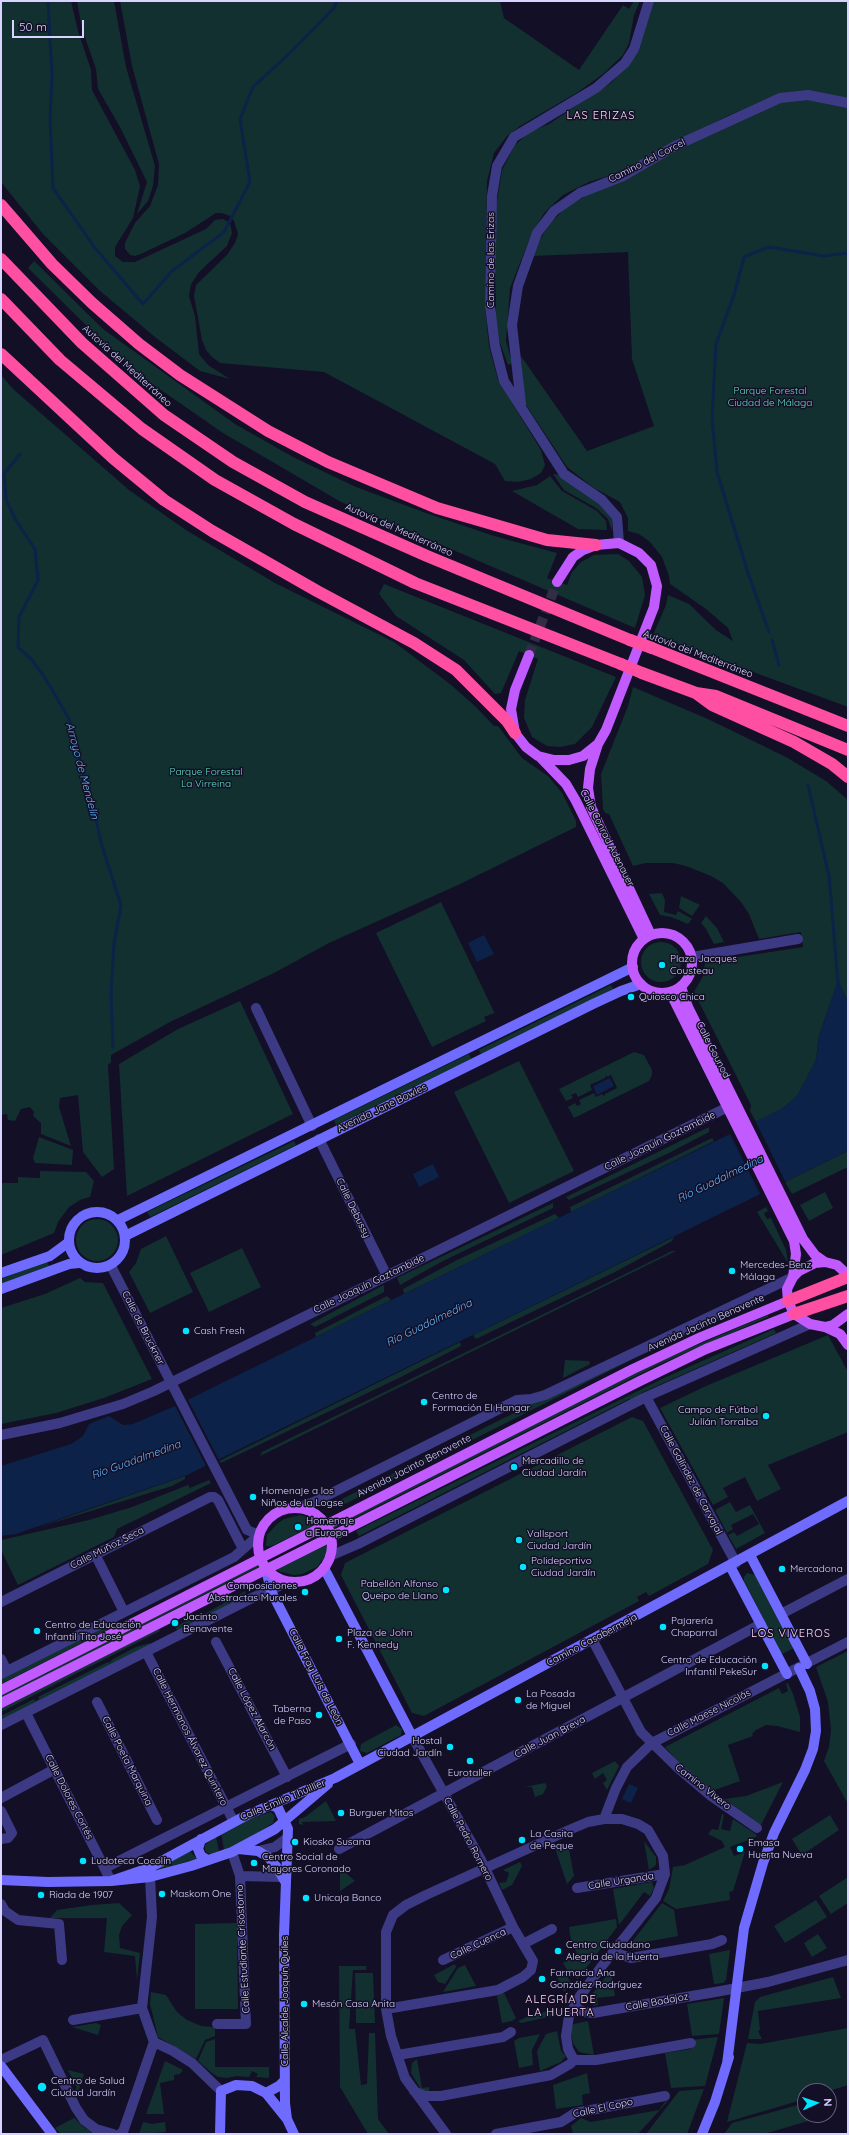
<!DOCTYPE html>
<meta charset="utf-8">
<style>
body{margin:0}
#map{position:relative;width:849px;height:2135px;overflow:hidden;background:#130f26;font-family:Quicksand,sans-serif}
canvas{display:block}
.frame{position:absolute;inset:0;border:2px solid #d9d4ff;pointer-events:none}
.north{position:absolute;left:797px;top:2083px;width:40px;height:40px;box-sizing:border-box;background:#130f26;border:1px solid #625e7d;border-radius:50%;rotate:87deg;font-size:11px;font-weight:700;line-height:16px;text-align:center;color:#d9d4ff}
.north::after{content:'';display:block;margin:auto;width:14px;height:18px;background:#00e5ff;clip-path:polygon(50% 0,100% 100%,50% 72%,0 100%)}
.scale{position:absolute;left:12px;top:20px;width:72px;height:18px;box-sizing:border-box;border:2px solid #d9d4ff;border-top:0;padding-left:5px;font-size:12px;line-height:14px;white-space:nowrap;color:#d9d4ff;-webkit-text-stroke:3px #130f26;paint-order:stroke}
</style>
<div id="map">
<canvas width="849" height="2135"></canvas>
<div class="frame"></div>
<div class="north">N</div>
<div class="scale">50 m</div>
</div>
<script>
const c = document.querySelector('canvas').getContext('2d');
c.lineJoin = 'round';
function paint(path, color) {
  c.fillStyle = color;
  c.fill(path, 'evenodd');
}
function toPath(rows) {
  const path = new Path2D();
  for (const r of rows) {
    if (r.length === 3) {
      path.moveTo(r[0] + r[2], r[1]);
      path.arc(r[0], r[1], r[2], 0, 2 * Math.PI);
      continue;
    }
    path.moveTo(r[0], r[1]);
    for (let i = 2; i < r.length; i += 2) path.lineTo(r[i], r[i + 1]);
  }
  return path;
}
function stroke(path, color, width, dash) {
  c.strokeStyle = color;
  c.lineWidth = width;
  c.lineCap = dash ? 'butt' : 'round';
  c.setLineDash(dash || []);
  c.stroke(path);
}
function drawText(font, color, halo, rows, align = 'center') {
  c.font = font + ' Quicksand,sans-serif';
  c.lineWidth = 3;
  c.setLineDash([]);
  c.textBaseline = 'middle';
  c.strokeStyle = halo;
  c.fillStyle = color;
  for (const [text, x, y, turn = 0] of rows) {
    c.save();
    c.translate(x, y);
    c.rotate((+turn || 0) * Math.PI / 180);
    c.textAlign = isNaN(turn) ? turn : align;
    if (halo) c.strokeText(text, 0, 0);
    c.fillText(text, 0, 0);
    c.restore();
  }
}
paint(toPath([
 [1,1,71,1,78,31,91,70,92,90,135,170,140,186,133,218,115,247,115,256,123,262,135,262,206,229,215,220,223,219,230,223,232,233,227,246,199,272,191,284,189,296,195,316,199,354,208,365,230,379,200,371,155,337,99,290,43,234,1,182],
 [77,1,114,1,126,67,155,166,153,186,148,201,137,214,147,182,120,127,98,89,96,69,82,29],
 [120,1,500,1,504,18,579,70,623,5,629,9,634,1,640,1,634,15,629,43,623,55,603,74,578,92,520,126,507,136,494,153,487,181,485,307,489,346,498,380,541,450,545,465,541,473,531,479,518,482,505,481,495,464,324,372,220,363,212,357,206,350,202,340,194,296,196,285,227,255,235,243,238,234,234,221,230,216,222,213,216,213,185,233,143,253,135,256,130,255,125,249,125,243,135,223,150,206,158,185,159,164,132,66],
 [654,1,848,1,848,707,653,635,666,605,668,595,689,604,716,630,733,641,728,628,706,609,670,584,669,576,662,557,650,542,639,534,628,531,628,518,620,502,594,488,567,467,524,402,521,356,587,451,654,426,632,359,628,252,532,256,537,244,549,225,567,206,779,94,725,117,620,172,589,182,563,195,545,212,532,233,510,288,506,341,512,363,508,365,500,343,496,318,496,208,502,170,515,145,529,132,549,124,612,82,634,57],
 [34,261,103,329,235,424,295,458,356,487,426,513,494,536,557,553,547,578,567,585,572,572,581,562,594,555,618,554,629,561,642,577,645,595,635,628,341,502,223,433,145,379,97,336,28,268],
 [1,375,13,389,129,490,186,530,275,583,394,642,450,684,475,706,494,726,498,726,522,758,548,776,562,793,576,821,576,827,458,885,329,943,274,973,170,1022,111,1055,111,1062,108,1065,114,1169,102,1177,83,1152,78,1095,60,1098,59,1107,71,1146,41,1134,41,1123,33,1116,34,1112,30,1107,21,1109,15,1121,8,1120,7,1114,1,1115],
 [553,474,562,475,605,507,612,519,612,531,608,519,596,508,564,490],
 [550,476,562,491,597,511,606,521,607,530,578,529,512,491,537,485],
 [384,584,616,677,592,727,575,744,560,747,547,746,532,737,524,718,525,700,538,659,519,651,501,693,495,694,464,660,396,616,379,594],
 [633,687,710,720,786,757,826,781,848,800,848,1002,838,981,819,1036,816,1060,805,1082,797,1096,783,1108,756,1122,750,1111,751,1105,694,992,703,976,705,962,803,947,801,932,759,939,749,914,741,902,723,883,711,876,686,866,673,863,646,863,633,866,609,814,605,813,603,809,601,774,628,706],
 [662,893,665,900,664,912,676,915,678,911,692,919,688,924,671,917,660,915,649,894],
 [681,896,700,905,692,916,679,908],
 [441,902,496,1016,494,1013,484,1017,486,1021,432,1047,376,933],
 [706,916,717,928,724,942,714,944,706,929,701,923],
 [661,962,20],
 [611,985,613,989,481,1054,479,1050],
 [240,1001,293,1114,127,1196,119,1064,178,1029],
 [634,1052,644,1055,652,1070,652,1075,649,1081,574,1118,568,1107,575,1103,577,1106,581,1104,579,1100,594,1093,596,1097,602,1094,604,1096,605,1094,617,1088,611,1075,607,1077,606,1075,605,1078,590,1085,592,1090,578,1097,576,1093,571,1095,573,1098,566,1101,559,1089],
 [469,1054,471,1059,336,1125,334,1120],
 [519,1061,574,1171,509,1203,454,1092],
 [709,1127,709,1132,669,1153,569,1200,566,1197],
 [39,1137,73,1150,72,1165,35,1163,33,1158],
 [712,1138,714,1141,571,1212,570,1207],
 [294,1141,296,1145,150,1217,147,1212],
 [848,1151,848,1167,792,1194,785,1182],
 [40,1171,86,1172,94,1181,90,1197,80,1200,69,1207,58,1222,54,1233,1,1255,1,1183,18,1183,18,1177,40,1178],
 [825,1192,833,1208,809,1221,800,1205],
 [553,1203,553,1208,443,1261,400,1285,397,1278],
 [766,1207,768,1211,764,1213,767,1219,771,1218,786,1250,788,1263,757,1212],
 [555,1214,559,1218,404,1294,403,1289,457,1260],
 [97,1240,21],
 [166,1236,193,1292,150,1313,129,1272,136,1263,141,1249],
 [674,1237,672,1241,615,1272,476,1339,473,1335],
 [242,1248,261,1287,209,1312,190,1273],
 [672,1251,676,1251,260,1456,262,1452],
 [47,1261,49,1266,1,1284,1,1279],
 [80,1278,85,1282,103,1283,152,1379,104,1398,56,1413,1,1424,1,1308,45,1294],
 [384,1285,384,1292,315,1327,310,1324],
 [387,1296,391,1300,316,1337,315,1333],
 [761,1296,763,1301,637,1357,345,1504,342,1499,524,1408,519,1404],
 [768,1315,768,1317,658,1365,333,1529,332,1527,657,1362],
 [774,1329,776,1333,641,1393,642,1396,633,1400,629,1399,359,1536,356,1531,664,1378],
 [828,1335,848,1372,848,1432,768,1465,781,1489,757,1501,745,1477,723,1488,728,1497,713,1505,660,1408,706,1386],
 [460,1342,461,1346,401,1377,221,1463,219,1461],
 [565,1360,589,1361,590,1364,563,1378],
 [632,1417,643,1421,713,1550,708,1564,649,1596,646,1592,637,1597,639,1601,424,1716,412,1713,341,1575,345,1563],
 [185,1476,185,1479,172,1486,36,1528],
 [209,1480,211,1483,117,1529,114,1537,18,1585,1,1550,1,1540,89,1520,132,1507,188,1485,190,1488],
 [730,1502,736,1512,750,1505,765,1533,736,1549,728,1535,734,1532,737,1536,759,1524,753,1514,731,1525,733,1529,727,1533,715,1510],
 [300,1515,309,1517,316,1524,272,1546,266,1546,267,1535,277,1524,284,1519],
 [327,1543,329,1546,327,1554,317,1567,302,1574,294,1575,278,1571,277,1569],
 [258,1564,260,1566,1,1698,1,1695],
 [747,1573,756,1575,794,1648,782,1654,744,1581,744,1577],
 [245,1591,247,1596,178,1632,175,1627,199,1614,201,1616],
 [116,1619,119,1624,1,1684,1,1677],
 [159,1629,160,1631,1,1712,1,1708],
 [150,1643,150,1645,1,1721,1,1716,34,1699,35,1701,39,1699,38,1697,108,1662,109,1663,113,1659,136,1647],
 [848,1651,848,1804,824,1761,829,1747,831,1730,828,1702,816,1667],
 [788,1683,793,1694,800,1717,800,1732,777,1726,766,1725,756,1730,752,1734,753,1736,728,1745,740,1781,712,1791,681,1765,665,1747,779,1688,782,1694,788,1691,786,1684],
 [396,1725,402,1729,401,1735,367,1753,360,1751,361,1744],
 [615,1761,619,1766,607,1790,603,1783,607,1780,603,1773,595,1779,592,1773],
 [783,1782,761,1825,725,1799,746,1796],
 [545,1783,547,1786,543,1794,535,1797,532,1787,525,1787],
 [326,1801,336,1821,302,1822,303,1825,299,1824,299,1819,305,1817],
 [271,1812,275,1816,273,1823,253,1836,224,1850,221,1833,243,1821],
 [722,1814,724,1815,721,1829,730,1831,733,1819,757,1835,756,1837,730,1847,734,1856,745,1852,733,1891,729,1892,730,1900,676,1909,663,1901,669,1889,673,1867,685,1865,725,1847,722,1841,708,1834,712,1829,718,1830],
 [830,1815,839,1830,802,1855,792,1839],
 [216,1837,219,1851,212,1854,207,1853,205,1850,205,1845],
 [644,1841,656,1857,656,1865,649,1870],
 [561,1843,569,1849,574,1876,567,1884,554,1845],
 [190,1851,197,1859,159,1869,159,1868],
 [520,1862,522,1866,512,1885,502,1890,499,1883,506,1882,509,1873,503,1870],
 [340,1868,355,1881,340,1891],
 [848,1877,848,1903,831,1914,819,1896],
 [652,1882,654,1888,650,1896,644,1892,619,1925,613,1889],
 [816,1900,827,1917,785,1943,774,1926],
 [119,1903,132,1915,122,1926,119,1935,120,1948,140,1953,137,1980,135,1956,104,1952,107,1918,50,1918,57,1910,92,1905],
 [662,1903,674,1910,678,1936,640,1943,641,1950,633,1950,631,1947,632,1942],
 [616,1919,617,1927,578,1979,568,1972,563,1963,578,1956,571,1941,569,1927],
 [237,1923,238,2009,195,2009,195,1924],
 [818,1934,827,1948,812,1957,804,1943],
 [730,1950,726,1980,723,1983,714,1984,709,1954],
 [455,1964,456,1967,445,1984,438,1982,434,1975],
 [465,1965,476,1986,443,1992,458,1968],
 [339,1966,366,1966,366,1970,353,1970,349,2029,355,2029,361,2085,367,2084,369,2033,375,2033,378,2119,389,2134,368,2134,340,2087],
 [563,1969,571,1983,564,1992,555,1973],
 [611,1970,615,1996,597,1998,598,2005,594,2006,589,1998],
 [355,1973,373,1973,375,2023,356,2023],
 [833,1977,841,1998,758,2011,760,2030,758,2031,762,2039,748,2039,755,2002,760,1997],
 [151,1992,166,1995,177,2012,187,2020,201,2026,215,2027,215,2036,205,2040,196,2059,158,2037,150,2004],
 [504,1993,516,2018,512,2021,502,2023,497,1996],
 [724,1998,719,2034,692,2036,687,2004],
 [558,2008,562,2014,521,2023,518,2021,527,2017],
 [588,2021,594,2055,579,2052,573,2043,571,2035,572,2026,574,2024],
 [96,2023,101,2025,98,2035,72,2027],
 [848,2028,848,2085,829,2091,805,2091,805,2099,727,2122,747,2043,760,2044],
 [557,2031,561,2051,566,2056,561,2062,540,2071,537,2051,546,2034],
 [540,2034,532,2050,533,2065,519,2068,514,2041,519,2038],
 [718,2037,705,2086,671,2088,665,2053,691,2049,693,2046,692,2040],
 [215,2039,215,2067,269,2067,269,2078,256,2077,258,2074,252,2071,249,2077,237,2076,227,2078,218,2077,212,2073,198,2061,206,2042],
 [417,2059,422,2088,429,2087,429,2091,424,2091,420,2088,411,2073,412,2063],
 [165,2061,183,2070,180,2074,174,2075,174,2080,160,2083,164,2114,146,2114],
 [68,2070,84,2074,76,2098,72,2091,77,2088],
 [587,2073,590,2093,582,2095,583,2105,556,2109,553,2085],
 [704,2089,687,2134,646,2134,679,2091],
 [668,2101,638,2134,573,2134,571,2126,581,2118,591,2122,659,2110,665,2102],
 [805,2103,805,2115,814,2115,815,2119,764,2134,724,2134,732,2123],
 [74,2118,85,2128,99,2134,61,2134,55,2128],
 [143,2122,152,2124,165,2122,166,2132,139,2134]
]), '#12302f');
paint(toPath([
 [484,935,494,954,477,962,468,943],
 [838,980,848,1002,848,1151,187,1475,16,1534,1,1536,1,1466,71,1444,83,1436,89,1424,109,1416,123,1425,133,1424,175,1406,783,1108,797,1096,816,1060,819,1036],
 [610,1078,614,1086,597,1095,593,1086],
 [433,1164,439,1177,419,1187,413,1174],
 [629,1784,638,1788,631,1803,622,1799]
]), '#0c2248');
paint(toPath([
 [755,1120,786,1183,761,1196,729,1132],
 [187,1398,220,1462,207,1468,174,1404]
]), '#130f26');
stroke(toPath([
 [48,1,52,76,50,118,53,188,95,248,143,304,172,271,224,232,250,182,240,119,253,87,291,52,334,8,337,1],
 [20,454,4,474,6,499,15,519,35,549,38,580,19,617,18,647,32,660,45,678,69,719,90,794,102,846,121,905,114,944,111,994,113,1047],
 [769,632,748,573,717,472,712,418,716,344,734,295,744,257,769,247,824,256,848,253],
 [772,640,779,665],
 [808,785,829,876,838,983]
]), '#0c2248', 3);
stroke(toPath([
 [529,655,557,582]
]), '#312d47', 10, [10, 5]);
stroke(toPath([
 [521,404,512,325,518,286,537,233,554,211,580,193,623,176,675,146,780,98,808,95,848,103],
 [619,543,617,517,602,500,564,474,504,381,495,346,490,306,492,196,497,166,514,137,596,88,625,63,634,49,649,1],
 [692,957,798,939],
 [256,1008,312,1126],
 [319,1139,387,1276],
 [646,1397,736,1563],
 [1,1435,60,1423,123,1404,154,1391,728,1107],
 [297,1508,314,1502,517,1400,531,1399,545,1395,793,1277],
 [95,1554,124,1612],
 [330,1556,358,1544,646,1397,810,1324],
 [1,1602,210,1497,214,1497,218,1500,243,1549],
 [781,1614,848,1579],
 [592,1639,641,1732,679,1769,711,1796,757,1828],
 [216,1642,287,1777],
 [146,1652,234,1822],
 [1,1659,7,1671],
 [1,1674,234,1557,259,1535,247,1530,111,1266],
 [97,1702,157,1820],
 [26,1713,111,1881],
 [1,1725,254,1597,289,1582],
 [1,1798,55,1769],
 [1,1811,12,1833,8,1838,1,1839],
 [604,1819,616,1788,627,1767,652,1743,848,1642],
 [339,1849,761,1624],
 [258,1851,275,1847,287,1838],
 [105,1868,351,1744],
 [240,1876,282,1877],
 [577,1888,665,1874],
 [1,1904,5,1911,18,1920,59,1924,62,1960],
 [523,1944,552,1929],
 [613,1952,631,1958,712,1944,722,1940],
 [443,1960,513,1927],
 [575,2007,584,2012,593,2013,721,1991,768,1982,848,1960],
 [386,2009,498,1990,523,1977,531,1970,533,1961,513,1927,481,1860,412,1736],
 [73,2020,142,2008],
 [217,2024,246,2024,240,1876,232,1852],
 [154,2042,173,2051,192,2063,221,2091],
 [398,2055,503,2037,511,2032],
 [1,2060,43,2040,76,2108,84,2120,96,2129,113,2134],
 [574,2060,596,2060,691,2043],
 [414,2091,425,2096,441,2096,551,2075,570,2064,574,2060],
 [120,2134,123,2132,154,2042,142,2008,152,1917,150,1877],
 [446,2134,405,2078,391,2036,386,2009,386,1932,393,1915,406,1905,426,1895,569,1830,588,1822,604,1819,622,1819,638,1824,648,1830,663,1856,665,1874,656,1898,602,1966,580,1996,569,2016,566,2036,568,2049,574,2060],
 [496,2134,561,2122,575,2113,665,2096]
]), '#3d3a85', 10);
stroke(toPath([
 [97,1240,28],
 [118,1220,633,967],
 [125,1236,593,1004,621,991,641,984],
 [1,1273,50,1256,69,1242],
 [1,1289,69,1264,79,1263],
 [750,1555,807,1664],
 [730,1566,787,1674],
 [324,1568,412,1736],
 [266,1569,271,1591,360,1764],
 [271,1805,278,1808,288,1829,284,1935,285,2103,287,2119],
 [201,1839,198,1849,201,1856,208,1860],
 [238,1849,258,1851,268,1857,276,1866,286,1883],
 [1,1880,48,1882,111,1881,150,1877,191,1866,232,1852,275,1829,328,1784],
 [111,1881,149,1868,247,1815,335,1778,848,1501],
 [727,2064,744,1928,763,1863,774,1833,805,1770,813,1749,816,1731,815,1709,810,1691,799,1668],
 [1,2066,52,2134],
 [266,2093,279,2086,285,2080],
 [220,2134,221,2091,236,2085,252,2086,266,2093,287,2119,294,2134],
 [702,2134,715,2102,729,2057]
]), '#6f6bff', 10);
stroke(toPath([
 [529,655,515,690,511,709,515,733,526,747,538,756,554,760,569,760,583,756,598,744,606,730,654,607,657,586,651,565,639,553,619,543,596,545,583,550,573,557,557,582],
 [598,744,590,769,588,788,591,807,651,935],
 [540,757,566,784,576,801,644,939],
 [662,963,30],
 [681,987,688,1007,803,1239,815,1255,825,1262],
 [670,992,794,1241,796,1254,793,1277],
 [848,1275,837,1265,825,1262,815,1263,799,1271,793,1277,787,1289,788,1301,794,1314,810,1324,825,1327,833,1325,848,1314],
 [825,1327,840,1334,848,1345],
 [295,1545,37],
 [1,1690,633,1369,701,1337,788,1301],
 [1,1703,640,1381,706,1349,794,1314]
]), '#c25bff', 10);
stroke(toPath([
 [1,205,52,264,92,303,139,344,180,375,268,431,328,462,437,508,547,540,596,545],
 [1,259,82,343,164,415,233,462,305,502,427,556,630,640],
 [1,299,60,360,142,429,215,480,294,524,415,583,621,664],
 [1,354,113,458,164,500,212,531,317,591,414,643,456,670,507,721,515,733],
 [652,648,848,726],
 [642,673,696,693,716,696,848,750],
 [697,694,712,705,794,742,832,764,848,777],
 [788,1301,848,1277],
 [794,1314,848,1296]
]), '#ff4fa3', 12);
stroke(toPath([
 [630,640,652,648],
 [621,664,642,673]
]), '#ff4fa3', 12);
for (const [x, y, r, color] of [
 [662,965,4,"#00e5ff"],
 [631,997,4,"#00e5ff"],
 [732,1271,4,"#00e5ff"],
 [186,1331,4,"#00e5ff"],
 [424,1402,4,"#00e5ff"],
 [766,1416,4,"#00e5ff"],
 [514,1467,4,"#00e5ff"],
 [253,1497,4,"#00e5ff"],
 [298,1527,4,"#00e5ff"],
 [519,1540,4,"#00e5ff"],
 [523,1567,4,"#00e5ff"],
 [782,1569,4,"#00e5ff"],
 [446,1590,4,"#00e5ff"],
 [305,1592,4,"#00e5ff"],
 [175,1623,4,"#00e5ff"],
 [663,1627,4,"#00e5ff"],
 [37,1631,4,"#00e5ff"],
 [339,1639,4,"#00e5ff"],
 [765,1666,4,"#00e5ff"],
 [518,1700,4,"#00e5ff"],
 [319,1715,4,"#00e5ff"],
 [450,1747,4,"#00e5ff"],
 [470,1761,4,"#00e5ff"],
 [341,1813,4,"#00e5ff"],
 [522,1840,4,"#00e5ff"],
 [295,1842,4,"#00e5ff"],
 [740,1849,4,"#00e5ff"],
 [83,1861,4,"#00e5ff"],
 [254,1863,4,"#00e5ff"],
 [162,1894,4,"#00e5ff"],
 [41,1895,4,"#00e5ff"],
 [306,1898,4,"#00e5ff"],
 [558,1951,4,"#00e5ff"],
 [542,1979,4,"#00e5ff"],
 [304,2004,4,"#00e5ff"],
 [42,2087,5,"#00e5ff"]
]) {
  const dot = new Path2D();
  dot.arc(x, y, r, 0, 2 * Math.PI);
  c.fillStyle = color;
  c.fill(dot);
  stroke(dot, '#130f26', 1.5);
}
drawText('10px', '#d9d4ff', '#130f26', [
 ["Camino del Corcel",647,161,-27],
 ["Camino de las Erizas",491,260,-90],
 ["Autovía del Mediterráneo",127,366,42],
 ["Autovía del Mediterráneo",399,530,24],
 ["Autovía del Mediterráneo",698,654,21],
 ["Calle Conrad Adenauer",607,838,63],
 ["Calle Gounod",713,1050,63],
 ["Avenida Jane Bowles",382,1108,-26],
 ["Calle Joaquín Gaztambide",660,1141,-26],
 ["Calle Debussy",353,1208,64],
 ["Calle Joaquín Gaztambide",369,1284,-26],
 ["Avenida Jacinto Benavente",706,1323,-24],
 ["Calle de Bruckner",143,1328,63],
 ["Avenida Jacinto Benavente",414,1466,-27],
 ["Calle Galíndez de Carvajal",691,1480,62],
 ["Calle Muñoz Seca",107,1548,-27],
 ["Camino Casabermeja",592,1640,-28],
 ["Calle Fray Luis de León",316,1677,63],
 ["Calle López Alarcón",252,1709,62],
 ["Calle Maese Nicolás",709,1713,-27],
 ["Calle Hermanos Álvarez Quintero",190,1737,63],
 ["Calle Juan Breva",550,1737,-28],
 ["Calle Poeta Marquina",127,1761,63],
 ["Camino Vivero",703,1787,38],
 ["Calle Dolores Cortés",69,1797,63],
 ["Calle Emilio Thuillier",283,1800,-23],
 ["Calle Pedro Romero",468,1839,62],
 ["Calle Urganda",621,1881,-9],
 ["Calle Cuenca",478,1944,-25],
 ["Calle Estudiante Crisóstomo",243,1949,-93],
 ["Calle Alcalde Joaquín Quiles",285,2001,-90],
 ["Calle Badajoz",657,2002,-10],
 ["Calle El Copo",603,2108,-12]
]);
drawText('10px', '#5fe0c0', '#130f26', [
 ["Parque Forestal",770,391],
 ["Ciudad de Málaga",770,403],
 ["Parque Forestal",206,772],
 ["La Virreina",206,784]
]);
drawText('10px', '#d9d4ff', '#130f26', [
 ["Plaza Jacques",670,959],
 ["Cousteau",670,971],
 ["Quiosco Chica",639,997],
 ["Mercedes-Benz",740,1265],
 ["Málaga",740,1277],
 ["Cash Fresh",194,1331],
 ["Centro de",432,1396],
 ["Formación El Hangar",432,1408],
 ["Campo de Fútbol",758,1410,"right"],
 ["Julíán Torralba",758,1422,"right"],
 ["Mercadillo de",522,1461],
 ["Ciudad Jardín",522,1473],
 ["Homenaje a los",261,1491],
 ["Niños de la Logse",261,1503],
 ["Homenaje",306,1521],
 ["a Europa",306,1533],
 ["Vallsport",527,1534],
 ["Ciudad Jardín",527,1546],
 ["Polideportivo",531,1561],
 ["Ciudad Jardín",531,1573],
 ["Mercadona",790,1569],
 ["Pabellón Alfonso",438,1584,"right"],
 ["Queipo de Llano",438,1596,"right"],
 ["Composiciones",297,1586,"right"],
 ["Abstractas Murales",297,1598,"right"],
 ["Jacinto",183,1617],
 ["Benavente",183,1629],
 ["Pajarería",671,1621],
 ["Chaparral",671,1633],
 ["Centro de Educación",45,1625],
 ["Infantil Tito José",45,1637],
 ["Plaza de John",347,1633],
 ["F. Kennedy",347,1645],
 ["Centro de Educación",757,1660,"right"],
 ["Infantil PekeSur",757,1672,"right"],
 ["La Posada",526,1694],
 ["de Miguel",526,1706],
 ["Taberna",311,1709,"right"],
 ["de Paso",311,1721,"right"],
 ["Hostal",442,1741,"right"],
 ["Ciudad Jardín",442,1753,"right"],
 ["Eurotaller",470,1773,"center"],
 ["Burguer Mitos",349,1813],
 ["La Casita",530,1834],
 ["de Peque",530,1846],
 ["Kiosko Susana",303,1842],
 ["Emasa",748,1843],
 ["Huerta Nueva",748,1855],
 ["Centro Social de",262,1857],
 ["Mayores Coronado",262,1869],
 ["Ludoteca Cocolín",91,1861],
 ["Maskom One",170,1894],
 ["Riada de 1907",49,1895],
 ["Unicaja Banco",314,1898],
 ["Centro Ciudadano",566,1945],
 ["Alegría de la Huerta",566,1957],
 ["Farmacia Ana",550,1973],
 ["González Rodríguez",550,1985],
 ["Mesón Casa Anita",312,2004],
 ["Centro de Salud",51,2081],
 ["Ciudad Jardín",51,2093]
], 'left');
c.letterSpacing = '1px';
drawText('11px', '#ffd6f0', '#130f26', [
 ["LAS ERIZAS",601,116],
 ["LOS VIVEROS",791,1634],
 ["ALEGRÍA DE",561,2000],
 ["LA HUERTA",561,2013]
]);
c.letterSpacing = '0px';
drawText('italic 11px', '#62b6ff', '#130f26', [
 ["Arroyo de Mendelín",82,771,75],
 ["Río Guadalmedina",720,1179,-26],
 ["Río Guadalmedina",429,1323,-26],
 ["Río Guadalmedina",136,1460,-20]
]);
</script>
